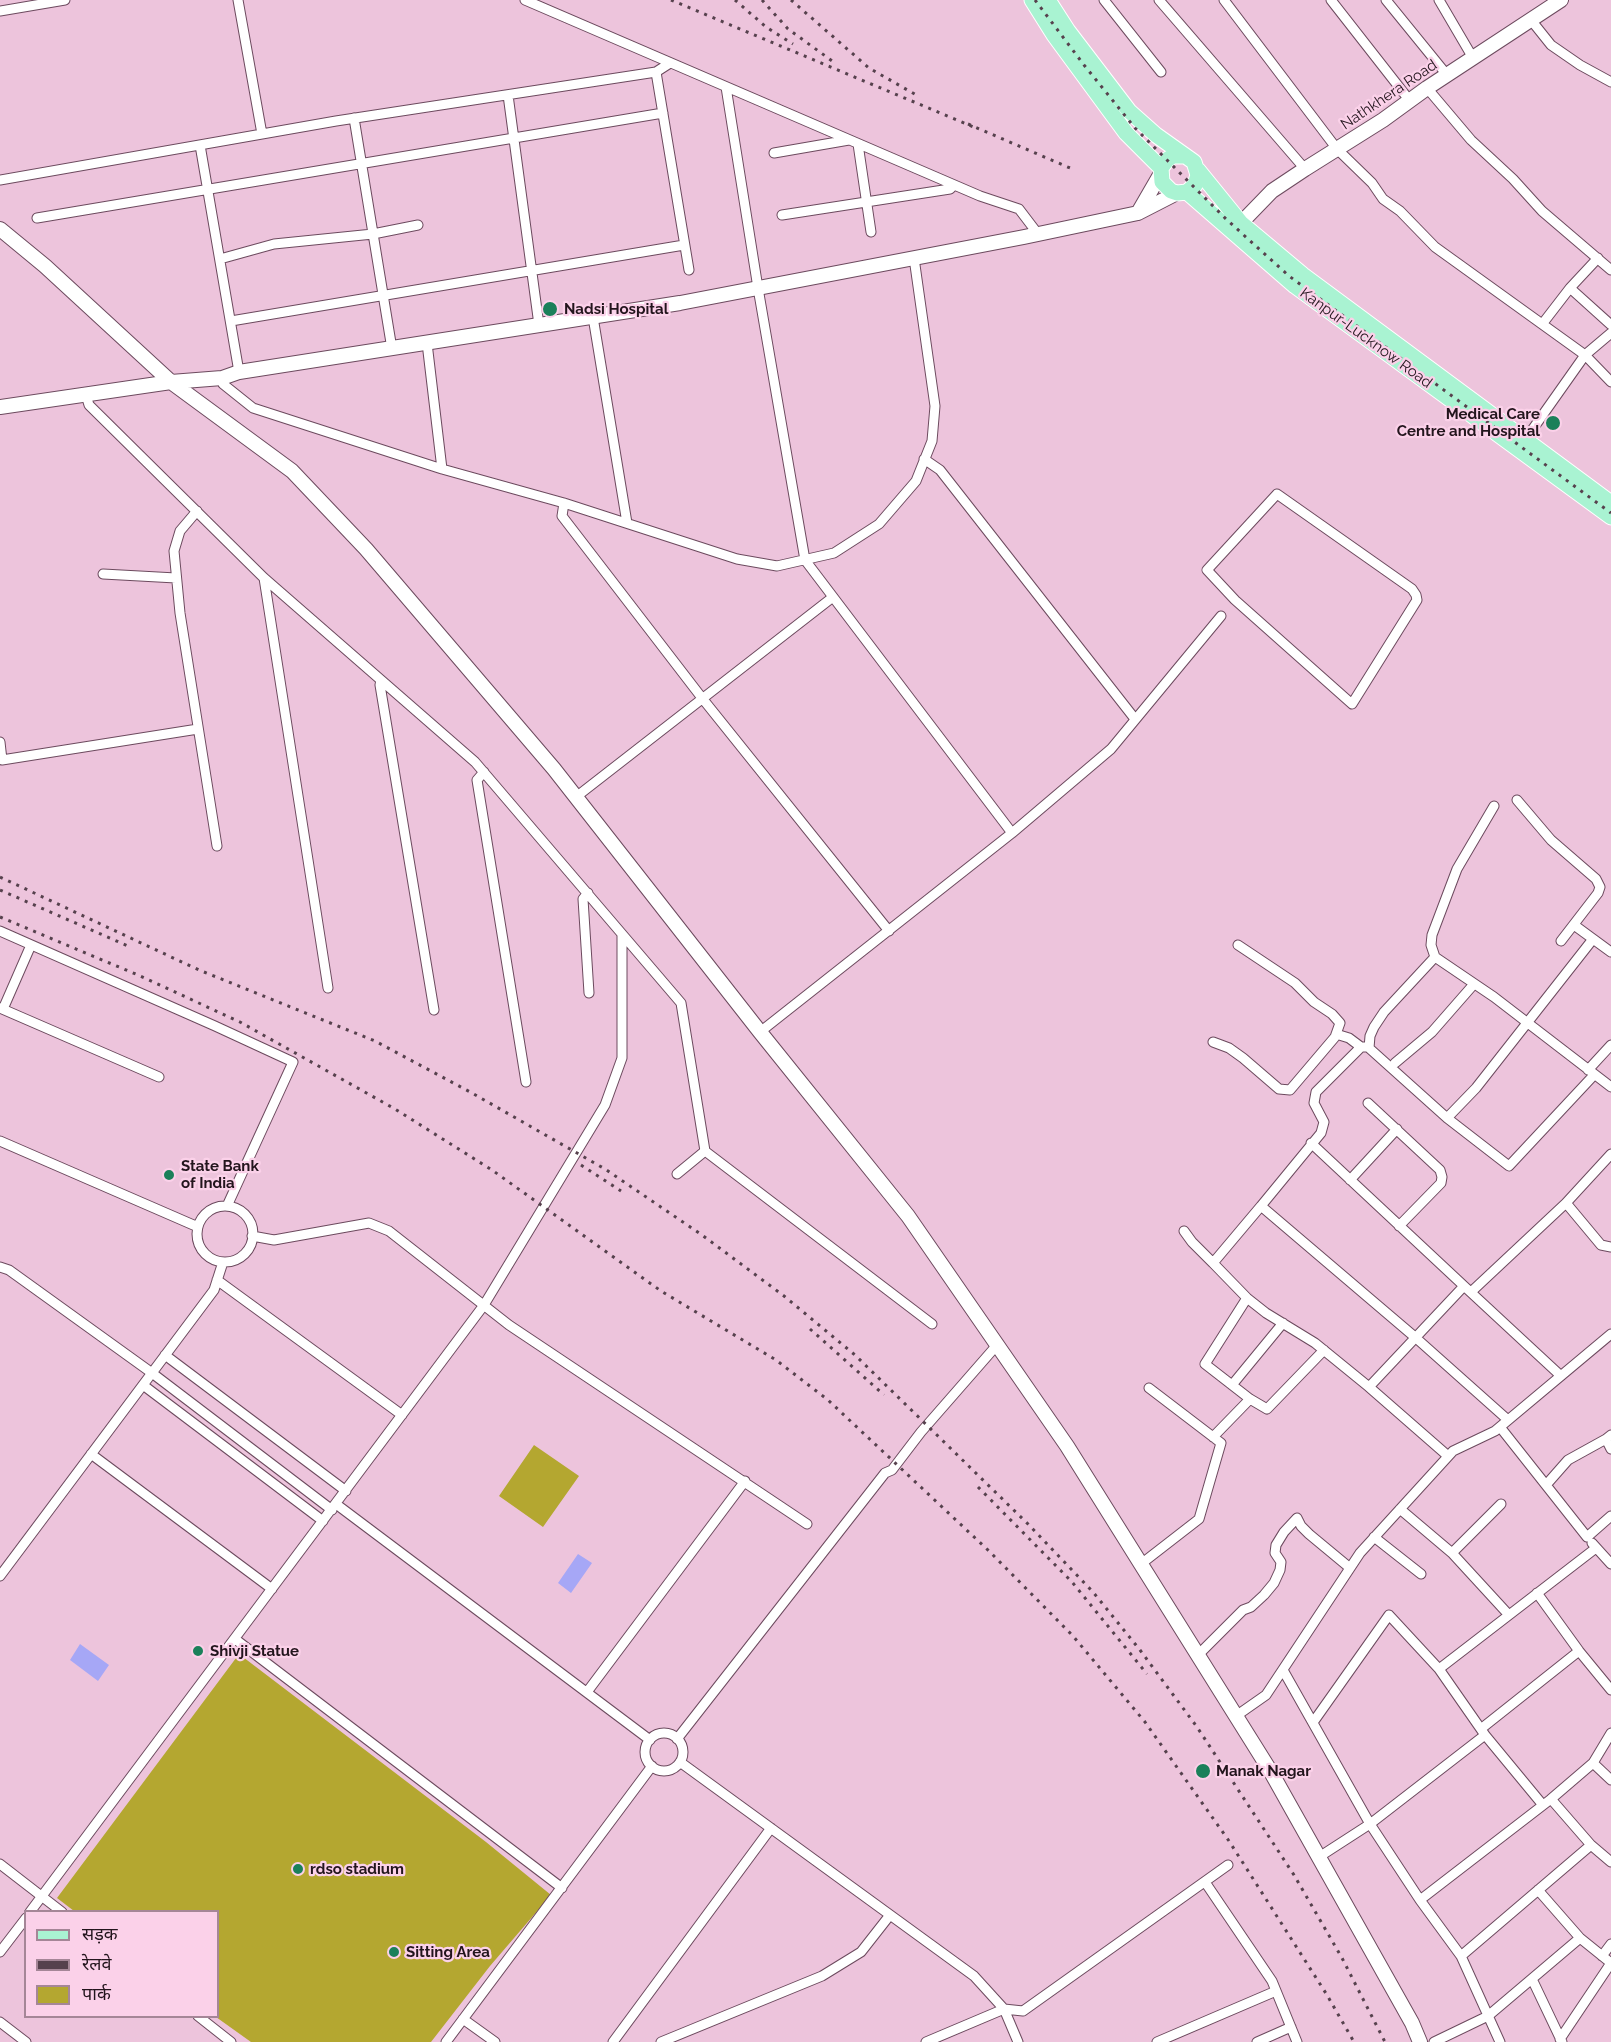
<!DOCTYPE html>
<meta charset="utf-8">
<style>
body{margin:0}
#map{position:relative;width:1611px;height:2042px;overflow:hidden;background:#edc4dc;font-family:Raleway,"Noto Sans Devanagari",sans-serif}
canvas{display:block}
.legend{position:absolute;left:24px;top:1910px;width:195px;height:108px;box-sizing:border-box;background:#fbd1e9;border:2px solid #a58697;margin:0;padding:8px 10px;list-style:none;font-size:18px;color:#23151d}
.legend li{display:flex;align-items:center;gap:12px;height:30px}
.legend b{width:30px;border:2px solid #a58697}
</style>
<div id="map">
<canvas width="1611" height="2042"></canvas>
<ul class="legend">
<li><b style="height:8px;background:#a9f3d2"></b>सड़क</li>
<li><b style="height:8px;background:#56414d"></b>रेलवे</li>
<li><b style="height:16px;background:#b4a730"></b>पार्क</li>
</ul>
</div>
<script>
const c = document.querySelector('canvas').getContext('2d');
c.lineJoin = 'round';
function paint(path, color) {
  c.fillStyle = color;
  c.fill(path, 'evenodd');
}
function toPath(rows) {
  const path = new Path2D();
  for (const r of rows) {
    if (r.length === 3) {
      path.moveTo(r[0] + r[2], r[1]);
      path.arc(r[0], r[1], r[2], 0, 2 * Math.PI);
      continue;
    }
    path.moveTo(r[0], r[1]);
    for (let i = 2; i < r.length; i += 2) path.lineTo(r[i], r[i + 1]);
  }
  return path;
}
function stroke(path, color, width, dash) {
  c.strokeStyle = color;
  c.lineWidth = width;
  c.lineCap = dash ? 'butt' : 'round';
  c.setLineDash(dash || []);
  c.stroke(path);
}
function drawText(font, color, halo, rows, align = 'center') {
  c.font = font + ' Raleway,sans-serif';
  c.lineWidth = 4.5;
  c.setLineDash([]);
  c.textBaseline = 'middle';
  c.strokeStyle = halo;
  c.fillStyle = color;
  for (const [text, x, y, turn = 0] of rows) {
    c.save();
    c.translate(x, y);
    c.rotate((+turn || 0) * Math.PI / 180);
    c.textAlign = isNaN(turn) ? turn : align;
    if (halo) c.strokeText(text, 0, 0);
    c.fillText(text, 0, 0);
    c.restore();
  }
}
paint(toPath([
 [534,1445,579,1476,543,1527,499,1496],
 [239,1654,486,1842,551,1895,490,1966,431,2042,251,2042,216,2017,218,1912,74,1911,57,1898]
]), '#b4a730');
paint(toPath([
 [578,1554,592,1563,571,1593,558,1583],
 [80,1644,109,1665,98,1681,70,1660]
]), '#a6a7f6');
const street = toPath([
 [238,0,262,134],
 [525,0,980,196,1019,209,1038,234],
 [1104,0,1161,72],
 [1159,0,1305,169],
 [1224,0,1337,149,1372,183,1383,199,1400,211,1435,247,1585,355,1611,382],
 [1331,0,1410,101],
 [1386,0,1447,75],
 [1439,0,1473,58],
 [0,11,65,0],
 [1531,20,1551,45,1580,65,1611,82],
 [656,72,689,270],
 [726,87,758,288,805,560,1012,833],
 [1427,88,1471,140,1513,179,1542,211,1611,270],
 [508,95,539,325],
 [354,118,392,349],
 [858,144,871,232],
 [200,145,239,372],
 [774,153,849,140],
 [0,180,336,121,656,72,670,63],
 [782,215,950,189,954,185],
 [37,218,663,113],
 [220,259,274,244,373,234,418,225],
 [1570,288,1598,258],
 [593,317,627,523],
 [231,321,684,245],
 [1543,323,1570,288,1611,325],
 [427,343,442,469],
 [222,378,223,384,253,408,442,469,564,503,737,559,777,566,834,553,879,524,916,481,932,441,935,406,914,258],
 [86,395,89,405,264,578,475,762,681,1003,705,1151,932,1324],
 [1525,440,1585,355,1611,333],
 [924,459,940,470,1135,719],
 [1277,494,1412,589,1416,595,1417,600,1352,704,1235,600,1207,570,1277,494],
 [564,503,562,516,702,698,889,931],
 [197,511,180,531,174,551,180,613,217,846],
 [103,574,176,578],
 [264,578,328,988],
 [381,680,380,685,434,1010],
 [0,742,2,760,198,729],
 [484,772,477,780,526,1082],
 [576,797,833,597],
 [1517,800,1551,840,1596,879,1600,887,1598,893,1561,941],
 [1494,806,1457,869,1432,935,1431,945,1435,957,1494,997,1611,1087],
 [588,893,583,899,589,993],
 [1574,925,1611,952],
 [0,931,215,1026,293,1062,227,1206],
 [1435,957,1384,1012,1374,1027,1370,1036,1369,1048,1447,1118,1509,1166,1594,1075],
 [0,1008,159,1077],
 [3,1009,31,945],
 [760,1032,1012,833,1111,749,1221,616],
 [1336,1034,1349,1038,1361,1047,1366,1047],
 [1213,1042,1229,1048,1243,1058,1279,1089,1290,1090,1335,1037,1340,1023,1332,1014,1314,1002,1295,983,1238,945],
 [1395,1063,1432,1032,1474,984],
 [1588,1070,1611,1045],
 [1368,1103,1440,1170,1442,1177,1441,1183,1399,1226],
 [1447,1118,1476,1088,1593,939],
 [0,1141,198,1227],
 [1311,1143,1464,1286],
 [677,1174,705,1151],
 [1350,1180,1397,1129],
 [1566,1203,1601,1245,1611,1247],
 [1261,1206,1321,1133,1324,1122,1314,1103,1316,1092,1361,1047],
 [225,1234,28],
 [1184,1231,1192,1242,1213,1263,1261,1206,1416,1338,1508,1420],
 [252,1236,274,1240,369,1223,389,1231,509,1325,807,1524],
 [1213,1263,1247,1298,1266,1313,1315,1343,1369,1387],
 [0,1267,9,1270,152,1373,332,1510],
 [217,1280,402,1415],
 [1471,1292,1566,1203,1611,1154],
 [1247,1298,1205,1364,1250,1399,1267,1409,1324,1350],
 [165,1355,346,1491],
 [143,1385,323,1521],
 [1232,1385,1283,1323],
 [1500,1427,1587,1537,1611,1516],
 [1611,1435,1606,1439,1611,1449],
 [1213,1437,1250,1399],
 [91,1454,272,1589],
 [1448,1456,1369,1387,1464,1286,1561,1376],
 [1546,1485,1568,1460,1606,1439],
 [336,1504,650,1740],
 [1400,1509,1452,1553,1501,1504],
 [1374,1537,1421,1574],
 [1592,1543,1611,1564],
 [1452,1553,1508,1614],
 [1141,1564,1199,1519,1221,1443,1149,1388],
 [0,1576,214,1290,223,1262],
 [1537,1593,1579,1651,1611,1690],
 [235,1639,562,1888],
 [1198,1655,1243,1610,1251,1607,1264,1595,1274,1583,1280,1570,1281,1562,1275,1553,1276,1545,1284,1532,1297,1518,1301,1526,1309,1534,1350,1568],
 [1439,1669,1596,1548],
 [1283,1670,1370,1824,1420,1900,1551,1799,1593,1763,1611,1733],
 [587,1692,745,1481],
 [1236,1716,1266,1695,1360,1553,1453,1451,1495,1431,1611,1334],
 [1314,1721,1389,1615,1439,1669,1485,1735,1370,1824,1319,1857],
 [1482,1728,1579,1651],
 [664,1752,19],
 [1485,1735,1542,1804],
 [677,1739,885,1473,892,1470,921,1432,997,1345],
 [680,1762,974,1976,1004,2009,1018,2042],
 [1593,1763,1611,1780],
 [1591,1845,1611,1862],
 [0,1864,62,1912],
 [1205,1882,1272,1981,1297,2042],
 [1420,1900,1461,1956,1591,1845,1551,1799],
 [30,1912,484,1305,605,1105,622,1058,622,934],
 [0,1952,26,1918],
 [1461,1956,1500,2042],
 [1602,1956,1611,1944],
 [1532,1979,1562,2042],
 [198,2016,231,2042],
 [463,2019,495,2042],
 [0,2022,26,2042],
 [1560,2039,1611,1963,1580,1938],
 [446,2042,652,1766],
 [613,2042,771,1828],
 [661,2042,822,1976,861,1952,890,1915],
 [926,2042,1004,2009,1023,2011,1228,1865],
 [1157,2042,1276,1991],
 [1257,2042,1291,2027],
 [1434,2042,1488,2016,1580,1938,1538,1890]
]);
const secondary = toPath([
 [1138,213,1160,175],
 [1241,223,1272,191,1305,169,1383,120,1427,88,1561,0],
 [0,229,45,266,171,382,292,471,366,549,554,769,760,1032,908,1216,1067,1446,1271,1772,1412,2023,1420,2042],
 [0,407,171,382,222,378,239,372,680,303,1024,237,1138,213,1177,193]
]);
const primary = toPath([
 [1032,0,1054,35,1126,133,1161,168],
 [1048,0,1068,31,1129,111,1156,135,1194,162,1198,175,1195,185,1187,192,1177,193,1171,191,1162,182,1161,168,1168,159,1173,156,1184,156],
 [1198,170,1241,223,1303,275,1611,503],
 [1187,192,1295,286,1611,517]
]);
stroke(street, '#6c4a5e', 11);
stroke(secondary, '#6c4a5e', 16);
stroke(primary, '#fff', 17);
stroke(street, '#fff', 9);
stroke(secondary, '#fff', 14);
stroke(primary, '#a9f3d2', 15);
stroke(toPath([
 [671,0,976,128],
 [735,0,766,27,793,44],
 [762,0,788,29,835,63],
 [791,0,869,68,918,96],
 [1035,0,1084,65,1135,128,1226,219,1289,276,1611,513],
 [968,124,1070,168],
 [0,877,199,970,375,1041,472,1093,605,1169,702,1235,784,1296,855,1355,1028,1524,1093,1592,1140,1650,1197,1727,1294,1875,1342,1958,1385,2042],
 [0,890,128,946],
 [0,917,138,975,240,1022,395,1109,492,1170,661,1291,776,1360,828,1400,989,1551,1073,1636,1145,1722,1229,1841,1327,1995,1354,2042],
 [581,1165,621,1191],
 [810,1329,884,1395],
 [978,1487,1072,1582,1147,1674]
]), '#56414d', 3, [3, 6]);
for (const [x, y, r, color] of [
 [550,309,8,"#1b805a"],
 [1553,423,8,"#1b805a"],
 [169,1175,6,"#1b805a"],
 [198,1651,6,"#1b805a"],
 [1203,1771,8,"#1b805a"],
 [298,1869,6,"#1b805a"],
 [394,1952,6,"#1b805a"]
]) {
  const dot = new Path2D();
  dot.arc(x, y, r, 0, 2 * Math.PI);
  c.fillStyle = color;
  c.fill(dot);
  stroke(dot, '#fbd1e9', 2);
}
drawText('15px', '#23151d', '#fbd1e9', [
 ["Nathkhera Road",1389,95,-34],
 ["Kanpur-Lucknow Road",1366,338,36]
]);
drawText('bold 15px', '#23151d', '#fbd1e9', [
 ["Nadsi Hospital",564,309],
 ["Medical Care",1540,414,"right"],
 ["Centre and Hospital",1540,431,"right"],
 ["State Bank",181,1166],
 ["of India",181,1183],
 ["Shivji Statue",210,1651],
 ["Manak Nagar",1216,1771],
 ["rdso stadium",310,1869],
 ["Sitting Area",406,1952]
], 'left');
</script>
